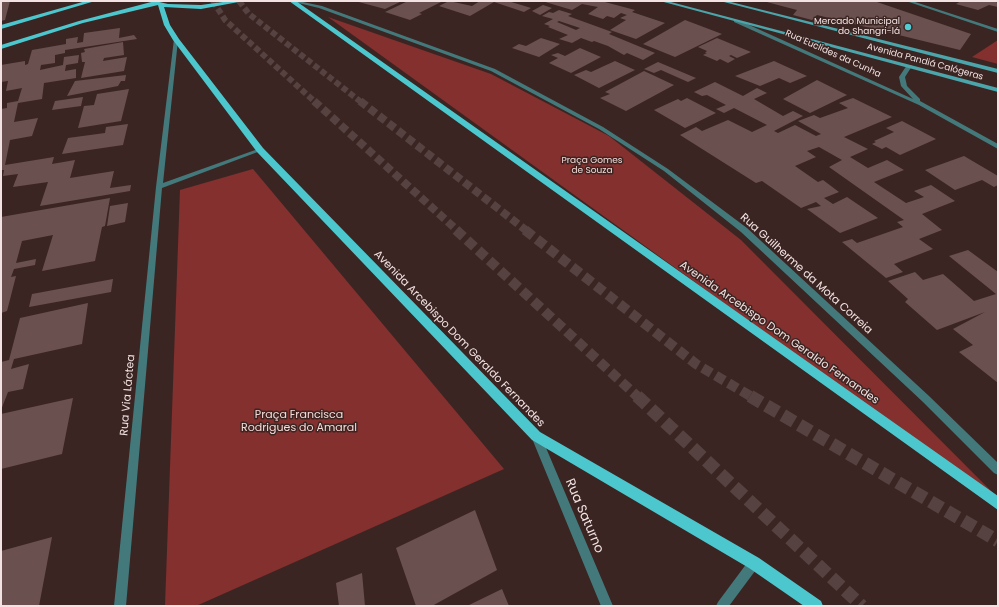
<!DOCTYPE html>
<meta charset="utf-8">
<style>
body{margin:0}
#map{position:relative;width:999px;height:607px;overflow:hidden;background:#3b2523;font-family:Poppins,sans-serif}
canvas{display:block}
.frame{position:absolute;inset:0;border:2px solid #f2e3e2;pointer-events:none}
</style>
<div id="map">
<canvas width="999" height="607"></canvas>
<div class="frame"></div>
</div>
<script>
const c = document.querySelector('canvas').getContext('2d');
c.lineJoin = 'round';
function paint(path, color) {
  c.fillStyle = color;
  c.fill(path, 'evenodd');
}
function toPath(rows) {
  const path = new Path2D();
  for (const r of rows) {
    path.moveTo(r[0], r[1]);
    for (let i = 2; i < r.length; i += 2) path.lineTo(r[i], r[i + 1]);
  }
  return path;
}
function stroke(path, color, width, dash) {
  c.strokeStyle = color;
  c.lineWidth = width;
  c.lineCap = dash ? 'butt' : 'round';
  c.setLineDash(dash || []);
  c.stroke(path);
}
function drawText(font, color, halo, rows, align = 'center') {
  c.font = font + ' Poppins,sans-serif';
  c.lineWidth = 3;
  c.setLineDash([]);
  c.textBaseline = 'middle';
  c.strokeStyle = halo;
  c.fillStyle = color;
  for (const [text, x, y, turn = 0] of rows) {
    c.save();
    c.translate(x, y);
    c.rotate((+turn || 0) * Math.PI / 180);
    c.textAlign = isNaN(turn) ? turn : align;
    if (halo) c.strokeText(text, 0, 0);
    c.fillText(text, 0, 0);
    c.restore();
  }
}
paint(toPath([
 [328,17,491,74,609,136,741,240,998,498,998,501],
 [998,40,998,64,972,57],
 [253,169,504,469,196,606,165,606,180,190]
]), '#84302e');
paint(toPath([
 [1,1,10,1,5,20,1,21],
 [355,1,402,1,385,9],
 [408,1,443,1,419,13,422,14,410,20,385,12],
 [449,1,472,6,480,1,508,1,531,8,524,12,494,2,470,16,439,6],
 [542,1,601,1,635,10,632,12,665,23,636,39,610,30,626,20,620,18,627,15,621,13,614,18,607,16,603,19,588,14,598,7,582,4,572,10],
 [763,1,874,1,971,34,960,50,817,15,812,20,793,15,797,10],
 [961,1,998,1,996,2,998,3,998,7,989,5,978,10,956,4],
 [543,5,552,8,540,15,532,11],
 [559,10,572,14,568,16,612,32,609,34,655,53,643,60,627,53,624,55,608,46,594,41,592,42,581,38,572,43,559,39,568,35,548,27,550,26,544,24,553,19,542,16,549,12,553,13],
 [559,21,580,28,576,30,557,22],
 [685,20,722,34,675,57,643,44],
 [120,28,119,38,134,35,137,39,65,50,65,53,55,55,55,63,41,65,40,70,63,65,64,57,79,55,78,63,66,65,65,71,76,69,76,78,44,83,42,99,18,103,14,122,38,118,32,136,10,140,5,165,54,157,52,164,75,160,70,178,114,171,110,188,131,185,130,191,40,206,48,182,13,187,18,174,3,176,4,170,1,170,1,109,7,108,7,103,18,101,22,88,6,91,8,81,1,82,1,65,25,61,25,65,28,64,32,50,66,44,66,39,78,37,77,43,83,42,84,33],
 [541,38,560,44,539,57,512,48,519,44,526,46],
 [717,38,751,52,737,58,731,55,729,56,735,59,728,63,720,59,717,61,703,55,707,53,705,53,707,51,698,47],
 [123,42,124,55,104,58,103,61,127,57,124,71,81,78,85,62,82,62,81,53,85,52,84,49],
 [580,48,601,57,571,73,549,63,558,58,551,55,558,53,565,56],
 [615,61,635,70,599,88,574,75,586,70,591,72],
 [774,61,807,76,790,83,779,78,760,86,735,76],
 [658,62,696,78,688,82,661,70,654,73,644,69],
 [644,71,674,85,626,111,600,98,610,94,605,92],
 [126,75,125,81,121,81,118,86,67,96,75,81],
 [817,80,847,95,810,113,783,99],
 [715,82,743,96,757,88,767,93,754,99,783,116,793,111,803,116,774,131,778,133,795,125,816,136,821,134,798,121,814,115,820,118,848,108,839,103,853,98,892,117,844,137,868,149,850,157,868,168,887,160,904,170,874,182,906,203,924,197,914,191,931,185,955,201,922,214,942,230,919,239,933,249,894,264,903,272,886,278,842,242,852,239,857,243,903,227,897,222,904,220,829,167,842,160,819,147,807,151,816,157,795,166,818,182,823,180,839,192,824,198,833,204,847,197,878,218,840,233,807,209,821,206,816,202,801,208,762,181,756,183,680,135,696,127,702,131,728,120,752,132,767,125,734,108,724,113,716,109,726,105,707,95,702,96,694,92],
 [129,89,121,121,78,128,84,106,94,105,97,94],
 [83,97,81,106,52,110,55,101],
 [687,98,716,113,685,128,654,110,678,99,681,101],
 [902,121,936,139,900,155,886,147,882,149,872,144,876,142,874,141,894,132,886,128],
 [128,124,123,145,62,154,68,138,105,133,106,127],
 [964,156,998,176,998,185,994,187,982,180,955,190,925,170],
 [110,198,105,226,102,227,95,261,42,271,53,235,22,241,16,263,36,259,35,265,14,269,11,277,16,276,7,311,1,313,1,217],
 [128,203,125,222,107,226,110,206],
 [968,250,998,272,998,383,959,352,973,345,953,329,985,312,937,330,905,302,908,299,888,281,915,272,923,280,943,274,974,301,996,294,949,256],
 [113,279,111,292,29,307,32,294],
 [88,303,82,344,14,359,11,369,29,364,23,389,8,392,1,410,1,362,9,360,20,318],
 [73,398,62,454,1,469,1,414],
 [475,510,497,570,432,606,416,606,396,548],
 [52,537,39,606,1,606,1,551],
 [362,573,365,606,339,606,336,583],
 [502,589,509,606,467,606]
]), '#6a514f');
stroke(toPath([
 [213,1,225,20,315,102],
 [239,1,249,14,361,102]
]), '#564240', 6, [6, 3]);
stroke(toPath([
 [314,101,458,231],
 [360,101,527,231]
]), '#564240', 8, [8, 4]);
stroke(toPath([
 [456,230,638,397],
 [525,230,696,364,752,397]
]), '#564240', 10, [10, 5]);
stroke(toPath([
 [637,396,862,606],
 [750,396,998,541]
]), '#564240', 13, [13, 6]);
paint(toPath([
 [290,1,298,1,322,6,495,69,603,127,668,169,747,228,929,396,998,463,998,475,994,473,923,402,741,232,664,171,599,129,491,71,319,8,290,1],
 [906,1,912,1,998,29,998,32,906,1],
 [734,20,738,20,913,99,901,86,899,77,907,65,911,65,912,66,905,77,907,86,920,99,920,101,998,144,998,149,919,105,734,22,734,20],
 [174,39,178,40,163,183,258,149,260,148,263,150,162,188,126,606,114,606,156,187,174,39],
 [536,432,539,433,541,436,613,606,601,606,531,436,533,433,536,432],
 [754,557,758,559,760,563,758,567,729,606,716,606,718,602,750,559,754,557]
]), '#44797c');
paint(toPath([
 [660,1,667,1,998,88,998,92,660,1],
 [720,1,727,1,998,69,998,73,720,1]
]), '#4ba5aa');
paint(toPath([
 [86,1,95,1,1,29,1,25,86,1],
 [155,1,168,4,201,5,230,1,244,1,201,9,164,7,170,25,179,39,263,148,540,432,759,558,821,601,823,606,804,606,749,568,532,440,257,152,173,40,164,25,158,5,83,23,1,49,1,45,79,21,155,1],
 [289,1,296,1,998,496,998,510,289,1]
]), '#4cc7cd');
for (const [x, y, r, color] of [
 [908,27,4,"#51ccd3"]
]) {
  const dot = new Path2D();
  dot.arc(x, y, r, 0, 2 * Math.PI);
  c.fillStyle = color;
  c.fill(dot);
  stroke(dot, '#3b2523', 1.5);
}
drawText('9px', '#f2e3e2', '#3b2523', [
 ["Mercado Municipal",900,22],
 ["do Shangri-lá",900,32]
], 'right');
drawText('9px', '#f2e3e2', '#3b2523', [
 ["Rua Euclides da Cunha",833,54,24],
 ["Avenida Pandiá Calógeras",925,62,15]
]);
drawText('9px', '#f6dad7', '#3b2523', [
 ["Praça Gomes",592,161],
 ["de Souza",592,171]
]);
drawText('11px', '#f2e3e2', '#3b2523', [
 ["Rua Guilherme da Mota Correia",806,274,42],
 ["Avenida Arcebispo Dom Geraldo Fernandes",779,333,35],
 ["Avenida Arcebispo Dom Geraldo Fernandes",459,339,46],
 ["Rua Via Láctea",128,395,-85]
]);
drawText('11px', '#f6dad7', '#3b2523', [
 ["Praça Francisca",299,415],
 ["Rodrigues do Amaral",299,428]
]);
drawText('13px', '#f2e3e2', '#3b2523', [
 ["Rua Saturno",584,516,67]
]);
</script>
